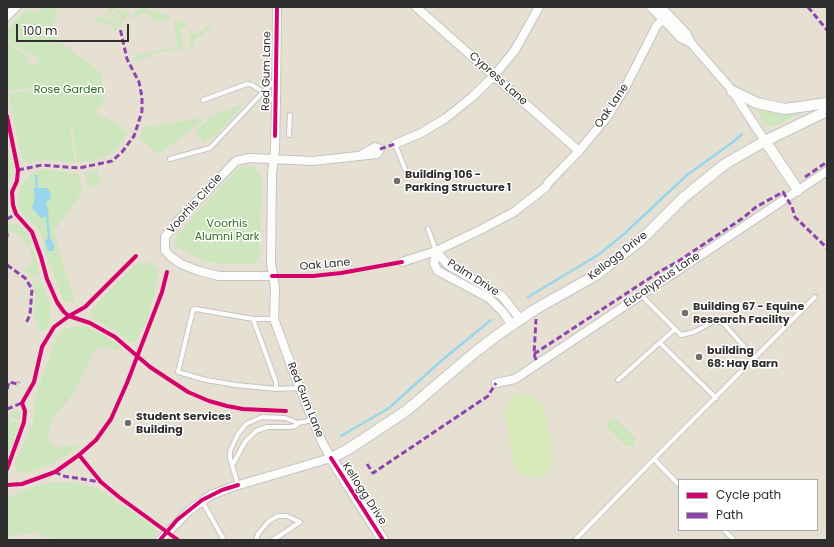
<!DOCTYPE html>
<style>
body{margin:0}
#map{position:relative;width:834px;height:547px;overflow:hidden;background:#ece8e4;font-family:Poppins,sans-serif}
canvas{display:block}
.frame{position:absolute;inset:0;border:8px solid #2e2e2e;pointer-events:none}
.legend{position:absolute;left:678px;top:479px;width:140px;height:52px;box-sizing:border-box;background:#fff;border:1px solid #ababab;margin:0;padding:5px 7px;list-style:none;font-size:12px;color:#2e2e2e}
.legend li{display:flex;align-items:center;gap:8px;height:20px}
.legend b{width:20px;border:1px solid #ababab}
.scale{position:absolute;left:16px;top:24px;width:113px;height:18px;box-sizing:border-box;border:2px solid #2e2e2e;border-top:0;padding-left:5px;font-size:12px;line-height:14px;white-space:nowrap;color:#2e2e2e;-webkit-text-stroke:3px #fff;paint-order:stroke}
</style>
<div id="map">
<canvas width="834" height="547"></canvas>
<div class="frame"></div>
<ul class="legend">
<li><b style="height:5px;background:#d6006c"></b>Cycle path</li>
<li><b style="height:5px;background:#8e44ad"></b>Path</li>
</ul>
<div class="scale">100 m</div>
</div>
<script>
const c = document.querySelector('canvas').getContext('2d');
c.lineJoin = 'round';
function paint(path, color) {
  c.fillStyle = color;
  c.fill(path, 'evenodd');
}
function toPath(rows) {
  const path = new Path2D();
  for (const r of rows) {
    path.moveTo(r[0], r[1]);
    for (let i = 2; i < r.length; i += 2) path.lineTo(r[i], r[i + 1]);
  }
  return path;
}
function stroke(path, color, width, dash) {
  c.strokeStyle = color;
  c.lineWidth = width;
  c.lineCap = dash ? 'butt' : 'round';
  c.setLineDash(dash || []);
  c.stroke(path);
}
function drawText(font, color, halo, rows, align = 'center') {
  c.font = font + ' Poppins,sans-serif';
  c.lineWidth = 3;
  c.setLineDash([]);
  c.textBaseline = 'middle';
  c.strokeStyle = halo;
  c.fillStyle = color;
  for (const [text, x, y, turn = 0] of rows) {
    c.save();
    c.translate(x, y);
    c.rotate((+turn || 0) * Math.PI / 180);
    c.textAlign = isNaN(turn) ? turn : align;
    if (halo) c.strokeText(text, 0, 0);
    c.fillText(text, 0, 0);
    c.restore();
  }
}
paint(toPath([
 [7,7,827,7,827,540,7,540],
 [679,480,817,480,817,530,679,530]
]), '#e6e0d3');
paint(toPath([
 [47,7,56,7,57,18,47,32,101,73,105,95,101,105,95,112,100,118,105,117,128,133,114,152,95,161,77,162,73,129,70,129,75,163,42,160,29,163,22,160,9,98,9,94,30,90,29,88,9,91,7,85,7,41,29,58,26,62,33,65,37,62,38,58,33,53,30,56,7,39,7,30,27,9,35,12],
 [110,8,122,10,124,12,130,12,124,21,118,14,114,13,114,11,107,12],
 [144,8,170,16,169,19,154,20,148,14,141,13,133,19,131,18,137,9],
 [106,13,117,16,123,23,120,29,112,19,109,18,109,17,114,18,120,25,115,17,107,15,107,18,103,17],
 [94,16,111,20,118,29,115,31,109,24,95,21],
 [180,20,188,27,180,29,183,47,190,46,189,30,190,30,196,35,210,24,212,26,193,42,194,47,157,53,137,62,133,60,140,54,177,47,174,21],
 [245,103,217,134,204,143,195,130,206,122,209,117],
 [757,108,776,113,800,114,771,127,765,124,756,110],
 [202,118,202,122,159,154,139,139,144,127],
 [7,143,14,170,13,175,7,180],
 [244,165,253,167,259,172,262,179,259,260,253,264,223,264,201,260,180,249,175,243,177,235,236,170],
 [42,169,78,174,83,191,54,232,75,303,64,302,44,250,42,237,38,228,23,215,18,206,18,198,21,187,27,178,34,172],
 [97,170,101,184,89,188,85,174],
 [12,224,17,224,23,229,32,244,28,246,24,243,19,233,11,233,7,231,7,226],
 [30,249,34,249,39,277,30,276,25,269,33,263],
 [145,263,152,263,158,270,158,277,148,318,135,342,130,342,118,332,91,318,90,311,135,265],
 [32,280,41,282,50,301,51,319,46,330,43,331,40,331,34,317,35,295],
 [77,326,88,327,105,336,120,346,117,351,105,347,98,347,93,352,74,393,52,419,48,437,55,447,64,447,73,445,80,448,51,464,27,473,19,472,15,466,15,462,33,423,35,398,51,352,57,336,65,329],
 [15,410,20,414,20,420,13,418,11,411],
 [9,414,11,421,19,423,7,458,7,415],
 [615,418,636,438,634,446,626,446,607,427,608,421],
 [54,482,70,482,97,488,114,499,118,507,122,504,158,531,152,540,55,540,54,531,53,540,49,540,39,533,7,536,7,498,36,486]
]), '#cee6be');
paint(toPath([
 [523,394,535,397,544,407,553,459,551,466,542,477,532,478,524,476,515,468,504,410,511,399,517,395]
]), '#d9eabb');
paint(toPath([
 [35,188,47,188,51,193,50,200,46,202,49,213,43,218,40,217,32,208,35,198,33,189],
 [49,236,54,244,54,250,52,251,48,251,45,242]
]), '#99d6ec');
stroke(toPath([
 [36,176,37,188],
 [47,215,49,236],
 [528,297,598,255,624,234,687,175,733,142,742,134],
 [341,436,389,408,441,361,491,320]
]), '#99d6ec', 2.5);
const service = toPath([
 [275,102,263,92,276,79],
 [289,135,290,115],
 [395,144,405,169],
 [170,159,210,148,263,92,252,85,247,84,203,100],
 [428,229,436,251],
 [641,295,681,335,694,332,716,320,724,324,755,359],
 [253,319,276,382,276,389],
 [274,319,253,319,196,309,193,310,178,372,206,380,236,385,276,389,300,388],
 [660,343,716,398],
 [618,380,675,329],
 [232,466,245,442,256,431,267,427,289,427,295,426,298,423],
 [238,485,230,458,230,451,238,434,246,424,262,417,285,418,298,423,313,420],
 [679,485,654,459,815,297],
 [202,501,224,540],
 [724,530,734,540],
 [256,540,258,534,269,521,278,516,287,516,300,522,273,540],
 [575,540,654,459]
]);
const minor = toPath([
 [416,7,579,151],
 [651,7,681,38,691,43],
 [661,7,686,33,691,43,731,89,765,141],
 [7,16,16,7],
 [395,144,421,133,446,118,471,98,494,76,515,50,539,7],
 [436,251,434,264,438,271,489,298,503,312,512,325],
 [436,251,448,265,502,296,520,319],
 [402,262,436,251,480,230,514,212,546,187,548,183,579,151,608,116,626,86,657,25,663,20],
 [272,276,219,276,199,271,181,264,171,257,165,250,165,237,174,225,236,161,250,158,313,161,377,154,380,149,375,147,363,154],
 [496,383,515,379,827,171],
 [160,540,190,510,211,495,232,487,331,458,322,442,295,376,274,319,275,288,271,263,272,174,275,149,276,103,277,7]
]);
const tertiary = toPath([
 [732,91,757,103,785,109,827,103],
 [765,141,798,190],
 [383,540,331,458,347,450,406,411,474,353,503,331,534,310,596,275,641,240,683,198,725,164,765,141,827,111]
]);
stroke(service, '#c5c4c5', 6);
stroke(minor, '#c5c4c5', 10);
stroke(tertiary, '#c5c4c5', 12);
stroke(service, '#fcfcfb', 4);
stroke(minor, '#fcfcfb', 8);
stroke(tertiary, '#fcfcfb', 10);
stroke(toPath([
 [808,7,827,30],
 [380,149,395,144],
 [18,170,42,165,79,168,112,161,122,152,134,136,138,124,142,111,142,97,139,82,127,59,120,28],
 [805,177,827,162],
 [7,219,16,214],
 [7,233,7,237],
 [7,265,25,278,32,289,30,315,26,323],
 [534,354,659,272,677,262,743,218,756,207,783,192,792,207,795,217,827,248],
 [536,360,534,354,536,319],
 [7,389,9,382,18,384,19,382],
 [7,409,22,403],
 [367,464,373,473,488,396,496,383],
 [55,472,63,476,101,482]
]), '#8e44ad', 3, [6, 3]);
stroke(toPath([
 [7,116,18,170,17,181,12,192,13,205,16,214,32,232,41,257,47,279,57,302,64,312,69,316,54,327,42,347,34,382,22,403,25,411,24,422,7,469],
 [275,136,277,7],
 [272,276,313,276,341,273,402,262],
 [69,316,90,323,115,337,150,367,188,392,209,401,227,406,243,409,286,411],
 [69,316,85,307,136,256],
 [79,455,101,482,119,497,178,540],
 [331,458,383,540],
 [7,485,22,484,55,472,79,455,96,440,111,419,127,383,162,292,167,272],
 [160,540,177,520,202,500,222,490,238,485]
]), '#d6006c', 4);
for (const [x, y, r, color] of [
 [397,181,4,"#706f6e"],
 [685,313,4,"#706f6e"],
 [699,357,4,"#706f6e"],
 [128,423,4,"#706f6e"]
]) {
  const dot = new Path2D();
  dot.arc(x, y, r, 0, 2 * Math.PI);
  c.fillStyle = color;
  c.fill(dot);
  stroke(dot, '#fff', 1.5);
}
drawText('11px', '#2e2e2e', '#fff', [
 ["Red Gum Lane",267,71,-89],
 ["Cypress Lane",498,79,42],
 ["Oak Lane",612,106,-56],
 ["Voorhis Circle",195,204,-48],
 ["Kellogg Drive",618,256,-38],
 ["Oak Lane",325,265,-5],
 ["Palm Drive",473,278,32],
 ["Eucalyptus Lane",662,280,-34],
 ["Red Gum Lane",305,400,68],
 ["Kellogg Drive",364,494,57]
]);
drawText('11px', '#2c6e1b', '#fff', [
 ["Rose Garden",69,90],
 ["Voorhis",227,224],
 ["Alumni Park",227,237]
]);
drawText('bold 11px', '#2e2e2e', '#fff', [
 ["Building 106 -",405,175],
 ["Parking Structure 1",405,188],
 ["Building 67 - Equine",693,307],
 ["Research Facility",693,320],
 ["building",707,351],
 ["68: Hay Barn",707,364],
 ["Student Services",136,417],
 ["Building",136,430]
], 'left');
</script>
